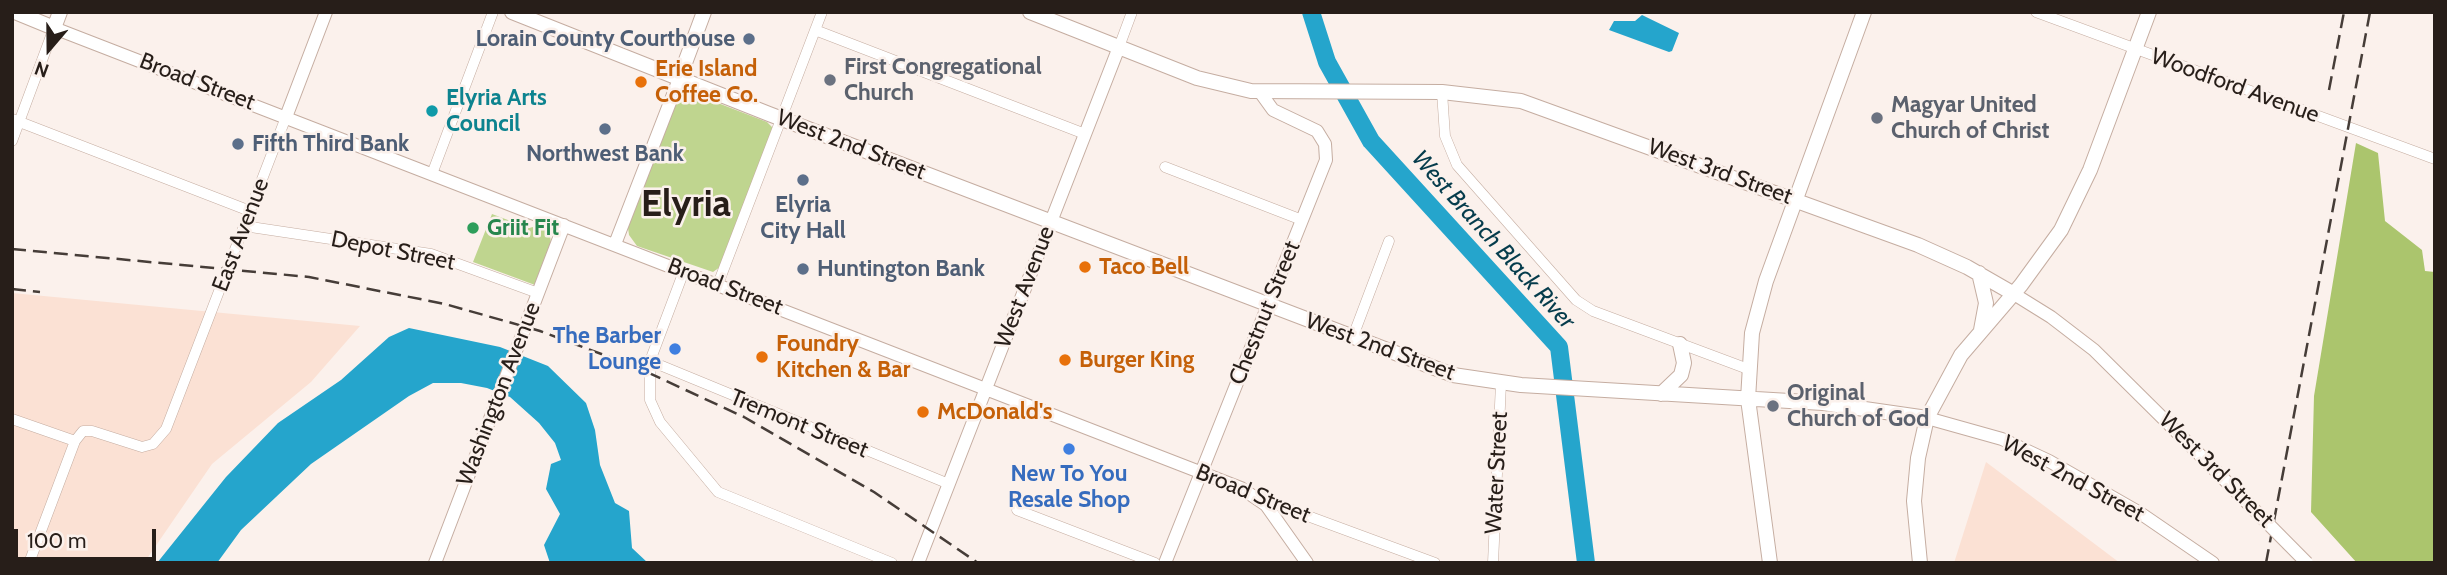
<!DOCTYPE html>
<style>
body{margin:0}
#map{position:relative;width:2447px;height:575px;overflow:hidden;background:#fbf1ec;font-family:Cabin,sans-serif}
canvas{display:block}
.frame{position:absolute;inset:0;border:14px solid #271e19;pointer-events:none}
.north{position:absolute;left:14px;top:14px;width:70px;height:70px;-webkit-text-stroke:5px #fbf1ec;paint-order:stroke;rotate:200deg;font-size:19px;font-weight:700;line-height:28px;text-align:center;color:#271e19}
.north::after{content:'';display:block;margin:auto;width:24px;height:32px;background:#271e19;clip-path:polygon(50% 0,100% 100%,50% 72%,0 100%)}
.scale{position:absolute;left:14px;top:529px;width:142px;height:32px;box-sizing:border-box;border:4px solid #271e19;border-top:0;padding-left:9px;font-size:21px;line-height:24px;white-space:nowrap;color:#271e19;-webkit-text-stroke:5px #fbf1ec;paint-order:stroke}
</style>
<div id="map">
<canvas width="2447" height="575"></canvas>
<div class="frame"></div>
<div class="north">N</div>
<div class="scale">100 m</div>
</div>
<script>
const c = document.querySelector('canvas').getContext('2d');
c.lineJoin = 'round';
function paint(path, color) {
  c.fillStyle = color;
  c.fill(path, 'evenodd');
}
function toPath(rows) {
  const path = new Path2D();
  for (const r of rows) {
    path.moveTo(r[0], r[1]);
    for (let i = 2; i < r.length; i += 2) path.lineTo(r[i], r[i + 1]);
  }
  return path;
}
function stroke(path, color, width, dash) {
  c.strokeStyle = color;
  c.lineWidth = width;
  c.lineCap = dash ? 'butt' : 'round';
  c.setLineDash(dash || []);
  c.stroke(path);
}
function drawText(font, color, halo, rows, align = 'center') {
  c.font = font + ' Cabin,sans-serif';
  c.lineWidth = 5;
  c.setLineDash([]);
  c.textBaseline = 'middle';
  c.strokeStyle = halo;
  c.fillStyle = color;
  for (const [text, x, y, turn = 0] of rows) {
    c.save();
    c.translate(x, y);
    c.rotate((+turn || 0) * Math.PI / 180);
    c.textAlign = isNaN(turn) ? turn : align;
    if (halo) c.strokeText(text, 0, 0);
    c.fillText(text, 0, 0);
    c.restore();
  }
}
paint(toPath([
 [12,293,360,326,311,382,212,464,144,563,12,563],
 [1986,462,2120,563,1954,563]
]), '#fbe1d4');
paint(toPath([
 [692,93,767,122,773,128,720,267,713,272,637,246,629,235,628,228,677,101,684,94],
 [492,214,529,228,541,225,550,234,551,245,535,285,473,262]
]), '#bfd58f');
paint(toPath([
 [2356,143,2378,153,2385,221,2422,250,2425,271,2435,272,2435,563,2357,563,2311,512,2314,396]
]), '#abc56d');
paint(toPath([
 [1642,15,1679,33,1672,51,1669,52,1609,30,1614,21,1635,21],
 [409,328,500,347,548,366,586,403,595,430,600,465,615,503,629,511,632,548,648,563,550,563,544,545,560,514,546,489,551,464,561,460,555,443,539,423,510,397,487,388,461,383,433,383,409,396,311,464,241,530,217,563,157,563,226,477,278,423,341,380,389,337]
]), '#25a5cc');
stroke(toPath([
 [1311,12,1327,62,1371,141,1559,347,1586,563]
]), '#25a5cc', 18);
const minor = toPath([
 [2036,12,2435,159],
 [815,30,1085,134],
 [1119,47,1132,12],
 [1442,92,1445,136,1457,165,1576,300,1593,311,1748,369],
 [12,119,250,211],
 [12,141,54,28],
 [1165,167,1302,220],
 [432,174,493,12],
 [244,226,431,254,538,293],
 [684,271,650,361,650,400,660,422,718,492,892,563],
 [718,284,822,12],
 [1352,339,1389,241],
 [650,361,949,484],
 [12,419,75,441],
 [1259,498,1435,563],
 [1017,510,1155,563],
 [29,563,75,441,83,431,92,431,142,447,153,444,166,429,286,117],
 [1493,563,1501,383]
]);
const tertiary = toPath([
 [54,28,1241,488,1266,505,1307,563],
 [286,117,326,12],
 [615,244,679,79],
 [2014,294,2051,317,2094,350,2200,455],
 [1927,418,2002,439,2049,461,2140,513,2213,563],
 [435,563,564,225],
 [918,563,1119,47],
 [1165,563,1326,160,1325,144,1317,131,1273,110,1260,92]
]);
const secondary = toPath([
 [15,12,54,28,60,12],
 [512,12,769,114,1453,375,1521,385,1823,403,1927,418],
 [1030,12,1197,78,1251,91,1442,92,1521,101,1918,245,1967,267,2014,294],
 [679,79,704,12],
 [1979,273,1986,303,1981,330],
 [1661,394,1681,375,1684,363,1680,344],
 [1770,563,1748,399,1752,333,1766,281,1864,12],
 [1920,563,1914,501,1918,458,1927,418,1961,355,2021,285,2061,230,2090,170,2149,12]
]);
stroke(minor, '#c5ada1', 11);
stroke(tertiary, '#c5ada1', 14);
stroke(secondary, '#c5ada1', 16);
stroke(minor, '#fff', 10);
stroke(tertiary, '#fff', 12);
stroke(secondary, '#fff', 14);
stroke(toPath([
 [2329,90,2344,12],
 [12,249,309,277,445,304,540,331,636,367,744,417,874,492,978,563],
 [12,289,40,292],
 [2266,563,2370,12]
]), '#463d38', 2.5, [14, 7]);
const tertiaryBridge = toPath([
 [2200,455,2307,563]
]);
stroke(tertiaryBridge, '#c5ada1', 14, []);
stroke(tertiaryBridge, '#fff', 12);
for (const [x, y, r, color] of [
 [749,39,7,"#5c6f8a"],
 [830,80,7,"#6b7280"],
 [641,82,7,"#e8710a"],
 [432,111,7,"#0f9aa8"],
 [1877,118,7,"#6b7280"],
 [605,129,7,"#5c6f8a"],
 [238,144,7,"#5c6f8a"],
 [803,180,7,"#5c6f8a"],
 [473,228,7,"#2e9e5b"],
 [1085,267,7,"#e8710a"],
 [803,269,7,"#5c6f8a"],
 [675,349,7,"#3f7fe0"],
 [762,357,7,"#e8710a"],
 [1065,360,7,"#e8710a"],
 [1773,406,7,"#6b7280"],
 [923,412,7,"#e8710a"],
 [1069,449,7,"#3f7fe0"]
]) {
  const dot = new Path2D();
  dot.arc(x, y, r, 0, 2 * Math.PI);
  c.fillStyle = color;
  c.fill(dot);
  stroke(dot, '#fbf1ec', 2.5);
}
drawText('bold 23px', '#4e5e75', '#fbf1ec', [
 ["Lorain County Courthouse",735,39,"right"],
 ["Fifth Third Bank",252,144],
 ["Northwest Bank",605,154,"center"],
 ["Elyria",803,205,"center"],
 ["City Hall",803,231,"center"],
 ["Huntington Bank",817,269]
], 'left');
drawText('bold 23px', '#5b616d', '#fbf1ec', [
 ["First Congregational",844,67],
 ["Church",844,93],
 ["Magyar United",1891,105],
 ["Church of Christ",1891,131],
 ["Original",1787,393],
 ["Church of God",1787,419]
], 'left');
drawText('bold 23px', '#c56008', '#fbf1ec', [
 ["Erie Island",655,69],
 ["Coffee Co.",655,95],
 ["Taco Bell",1099,267],
 ["Foundry",776,344],
 ["Kitchen & Bar",776,370],
 ["Burger King",1079,360],
 ["McDonald's",937,412]
], 'left');
drawText('23px', '#271e19', '#fbf1ec', [
 ["Broad Street",197,82,21],
 ["Woodford Avenue",2235,86,20],
 ["West 2nd Street",851,145,21],
 ["West 3rd Street",1720,172,20],
 ["East Avenue",241,235,-69],
 ["Depot Street",393,251,11],
 ["Broad Street",725,287,21],
 ["West Avenue",1025,287,-69],
 ["Chestnut Street",1265,313,-68],
 ["West 2nd Street",1380,347,20],
 ["Washington Avenue",499,394,-69],
 ["Tremont Street",799,424,22],
 ["West 3rd Street",2216,470,45],
 ["Water Street",1497,473,-87],
 ["West 2nd Street",2073,479,28],
 ["Broad Street",1253,494,22]
]);
drawText('bold 23px', '#0d838f', '#fbf1ec', [
 ["Elyria Arts",446,98],
 ["Council",446,124]
], 'left');
drawText('bold 23px', '#27864d', '#fbf1ec', [
 ["Griit Fit",487,228]
], 'left');
drawText('bold 23px', '#366cbe', '#fbf1ec', [
 ["The Barber",661,336],
 ["Lounge",661,362],
 ["New To You",1069,474,"center"],
 ["Resale Shop",1069,500,"center"]
], 'right');
drawText('italic 24px', '#053c4c', '#fbf1ec', [
 ["West Branch Black River",1493,240,48]
]);
drawText('bold 37px', '#271e19', '#fbf1ec', [
 ["Elyria",686,205]
]);
</script>
